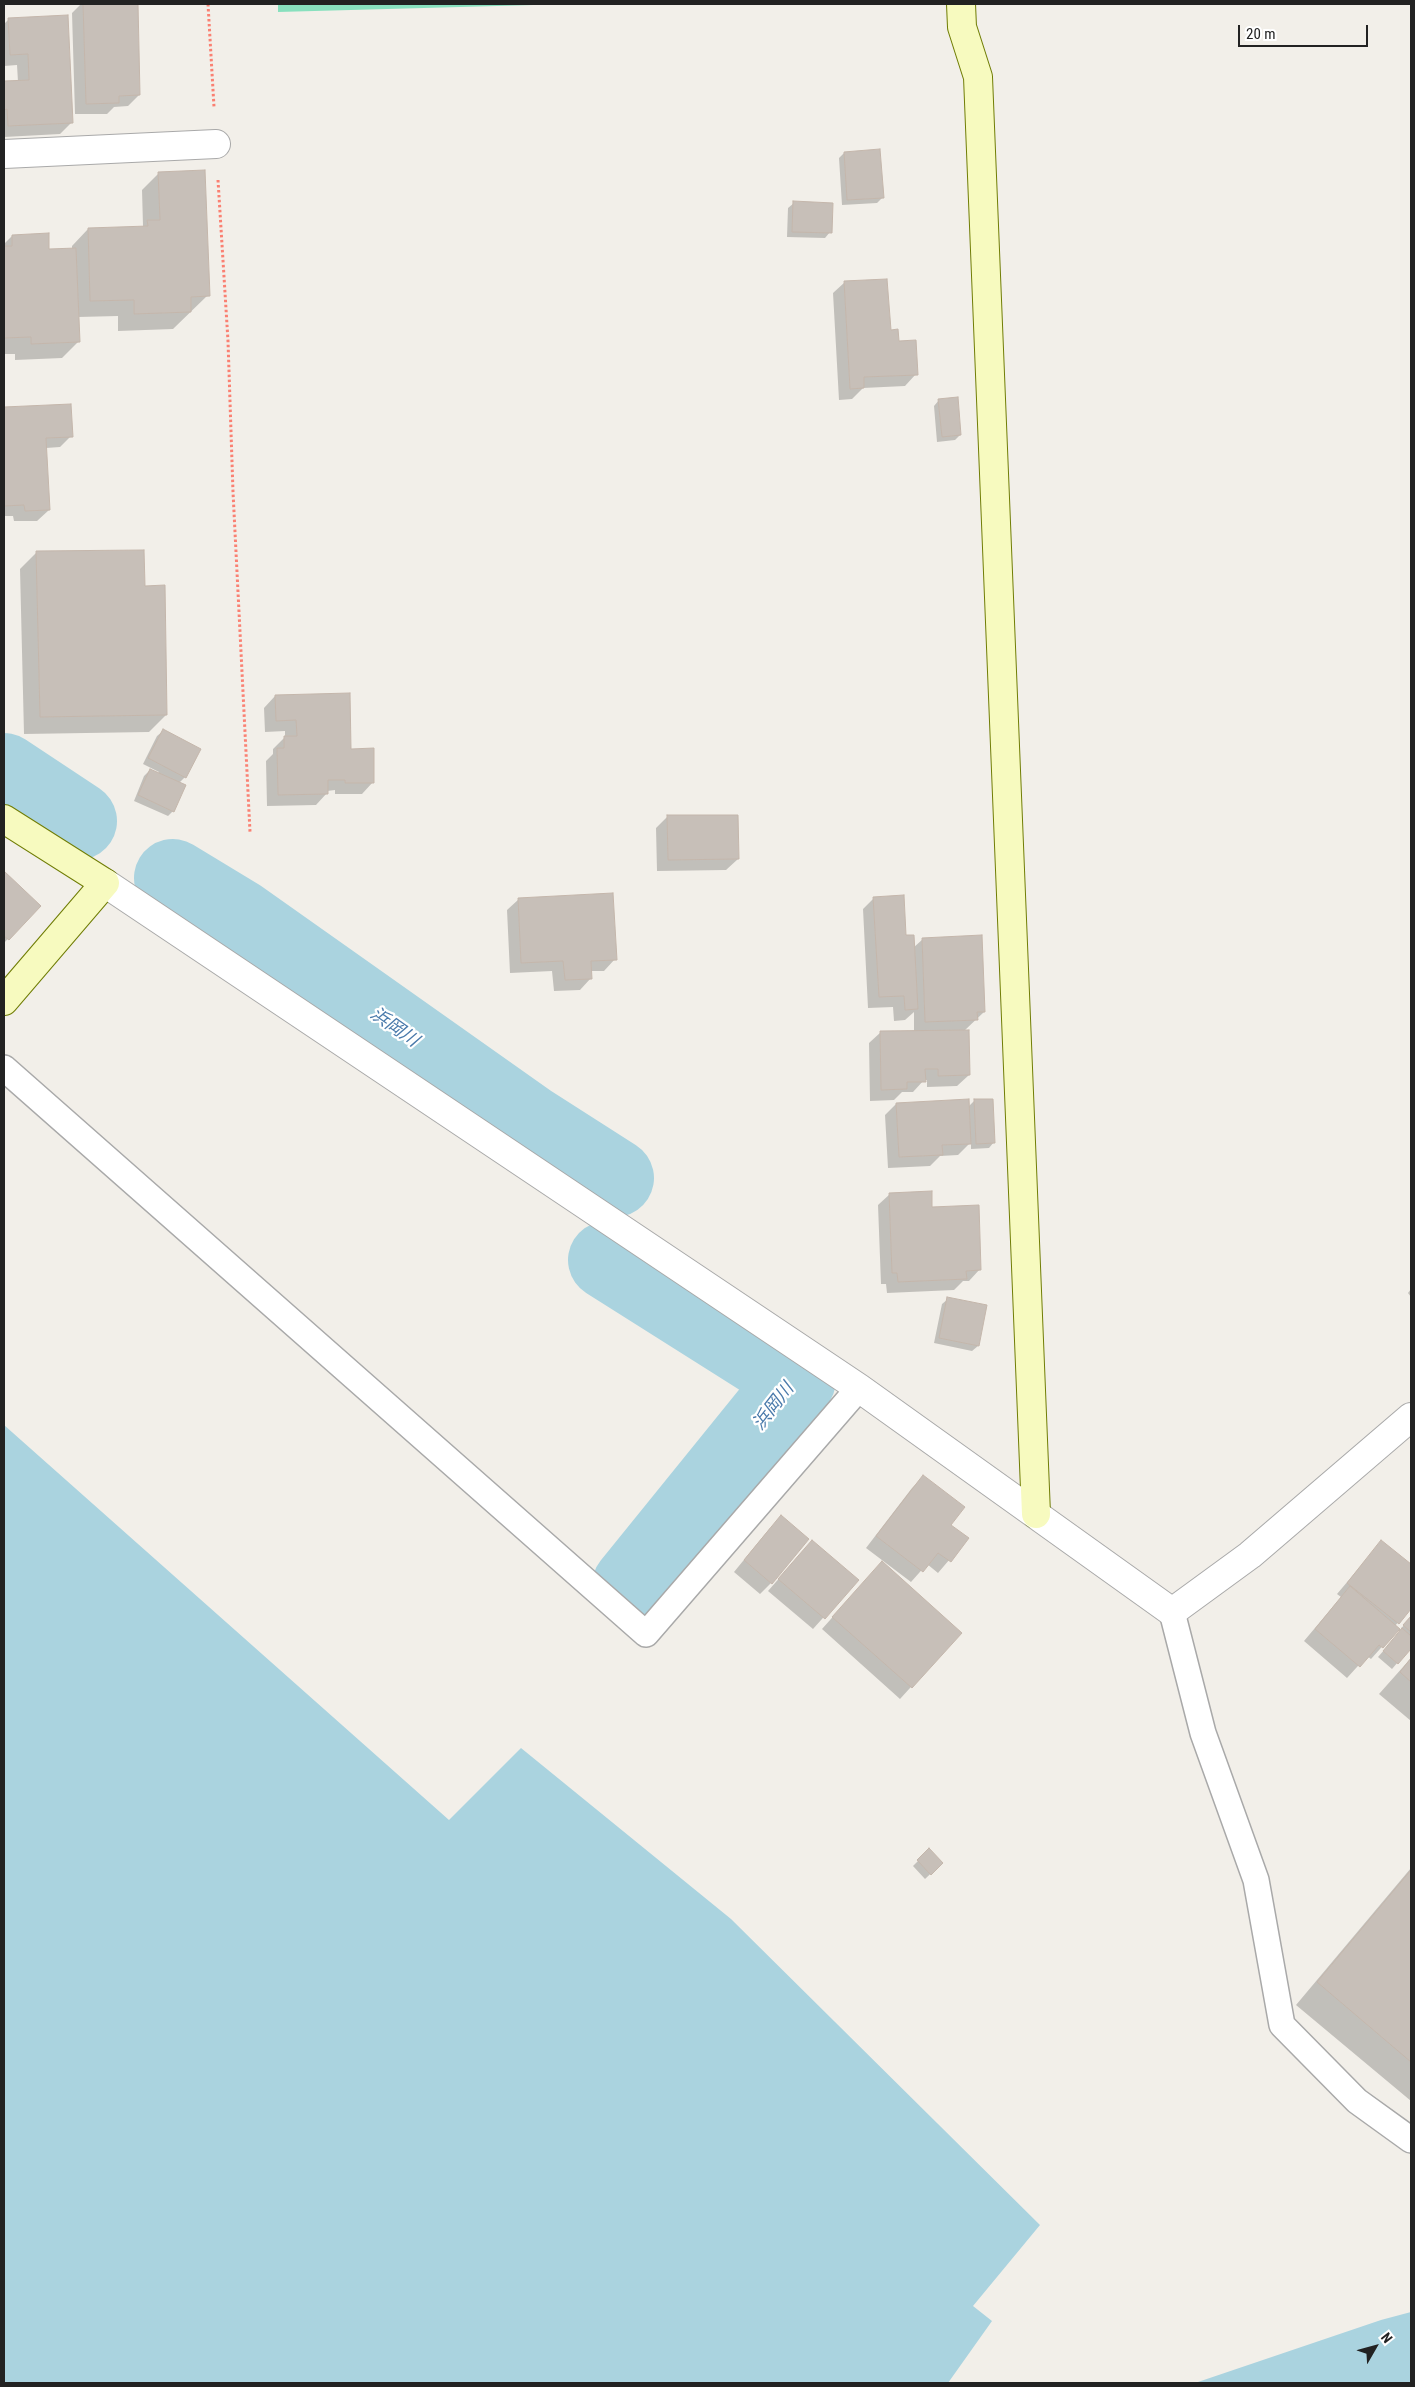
<!DOCTYPE html>
<meta charset="utf-8">
<style>
body{margin:0}
#map{position:relative;width:1415px;height:2387px;overflow:hidden;background:#f2efe9;font-family:"Roboto Condensed",sans-serif}
canvas{display:block}
.frame{position:absolute;inset:0;border:5px solid #222;pointer-events:none}
.north{position:absolute;left:1350px;top:2322px;width:50px;height:50px;-webkit-text-stroke:4px #fff;paint-order:stroke;rotate:52deg;font-size:14px;font-weight:700;line-height:20px;text-align:center;color:#222}
.north::after{content:'';display:block;margin:auto;width:18px;height:22px;background:#222;clip-path:polygon(50% 0,100% 100%,50% 72%,0 100%)}
.scale{position:absolute;left:1238px;top:25px;width:130px;height:22px;box-sizing:border-box;border:2px solid #222;border-top:0;padding-left:6px;font-size:15px;line-height:18px;white-space:nowrap;color:#222;-webkit-text-stroke:4px #fff;paint-order:stroke}
</style>
<div id="map">
<canvas width="1415" height="2387"></canvas>
<div class="frame"></div>
<div class="north">N</div>
<div class="scale">20 m</div>
</div>
<script>
const c = document.querySelector('canvas').getContext('2d');
c.lineJoin = 'round';
function paint(path, color) {
  c.fillStyle = color;
  c.fill(path, 'evenodd');
}
function toPath(rows) {
  const path = new Path2D();
  for (const r of rows) {
    path.moveTo(r[0], r[1]);
    for (let i = 2; i < r.length; i += 2) path.lineTo(r[i], r[i + 1]);
  }
  return path;
}
function stroke(path, color, width, dash) {
  c.strokeStyle = color;
  c.lineWidth = width;
  c.lineCap = dash ? 'butt' : 'round';
  c.setLineDash(dash || []);
  c.stroke(path);
}
function drawText(font, color, halo, rows, align = 'center') {
  c.font = font + ' "Roboto Condensed","Noto Sans JP",sans-serif';
  c.lineWidth = 4.5;
  c.setLineDash([]);
  c.textBaseline = 'middle';
  c.strokeStyle = halo;
  c.fillStyle = color;
  for (const [text, x, y, turn = 0] of rows) {
    c.save();
    c.translate(x, y);
    c.rotate((+turn || 0) * Math.PI / 180);
    c.textAlign = isNaN(turn) ? turn : align;
    if (halo) c.strokeText(text, 0, 0);
    c.fillText(text, 0, 0);
    c.restore();
  }
}
paint(toPath([
 [278,4,570,4,278,12]
]), '#88e0be');
paint(toPath([
 [4,1425,449,1820,521,1748,731,1919,1040,2225,973,2306,992,2321,948,2383,4,2383],
 [1411,2312,1411,2383,1195,2383,1381,2320]
]), '#aad3df');
paint(toPath([
 [81,4,137,4,139,95,128,106,114,107,107,114,75,114,72,13],
 [9,19,71,123,60,134,4,137,4,83,18,82,17,65,4,66,4,24],
 [844,153,882,198,877,203,842,205,839,158],
 [159,173,208,295,173,329,118,331,118,316,78,317,79,341,62,358,15,360,15,354,4,354,4,244,12,236,48,250,72,249,72,246,88,229,141,228,143,226,142,190],
 [794,203,830,232,825,238,787,237,788,208],
 [845,282,889,331,916,374,905,386,863,388,852,399,839,400,833,293],
 [939,400,960,435,955,440,937,442,934,406],
 [70,405,71,436,60,447,46,448,49,510,37,521,14,521,13,516,4,516,4,408],
 [37,552,166,715,149,732,24,734,20,569],
 [275,696,350,750,373,782,362,794,335,794,335,790,327,791,327,793,316,805,267,806,266,761,273,754,273,749,285,737,285,731,265,732,264,708],
 [163,731,185,777,179,783,173,811,168,816,134,801,144,776,150,770,158,774,159,772,143,764,157,736],
 [668,816,738,859,726,870,657,871,656,828],
 [4,872,39,906,4,943],
 [874,898,913,948,923,939,984,1012,964,1031,969,1075,957,1086,927,1087,927,1080,924,1080,913,1092,902,1092,894,1100,870,1101,869,1043,881,1032,914,1032,914,1012,905,1020,894,1021,893,1007,868,1008,863,909],
 [519,899,615,959,604,971,591,971,591,978,580,990,554,991,552,971,510,973,507,910],
 [975,1100,994,1142,989,1148,971,1149,971,1142,958,1155,940,1156,930,1166,888,1168,885,1115,896,1104,968,1107],
 [890,1194,931,1208,980,1269,969,1281,963,1281,954,1290,887,1293,886,1284,881,1284,878,1205],
 [1411,1289,1411,1297,1408,1293],
 [948,1299,978,1346,972,1351,934,1343,942,1304],
 [923,1477,949,1525,967,1539,938,1573,927,1564,911,1582,866,1548,912,1488],
 [770,1528,771,1583,760,1594,734,1572],
 [812,1541,857,1580,813,1629,768,1591],
 [1381,1542,1411,1566,1411,1607,1395,1626,1400,1630,1411,1616,1411,1647,1392,1669,1378,1657,1400,1632,1397,1630,1371,1659,1367,1656,1347,1678,1304,1641,1341,1597,1337,1594],
 [871,1574,960,1633,900,1699,822,1629],
 [1411,1658,1411,1721,1379,1694],
 [929,1850,942,1863,925,1879,913,1866],
 [1411,1868,1411,2101,1296,2005]
]), '#0003');
stroke(toPath([
 [4,772,78,821],
 [173,878,239,918,529,1123,615,1178],
 [607,1260,797,1380,631,1585]
]), '#aad3df', 78);
const building = toPath([
 [83,4,138,4,140,95,119,96,119,103,86,104,83,4],
 [68,15,73,123,8,126,7,109,4,110,4,81,29,80,28,54,10,55,8,18,68,15],
 [880,149,884,198,847,200,844,152,880,149],
 [205,170,210,296,191,297,191,312,134,314,134,300,90,301,88,228,148,226,147,220,160,220,158,172,205,170],
 [793,201,833,203,832,233,792,232,793,201],
 [49,233,49,249,76,248,80,342,31,344,31,337,4,338,4,246,12,246,12,235,49,233],
 [887,279,891,330,898,329,899,341,916,340,918,375,864,377,864,388,850,389,844,281,887,279],
 [958,397,961,435,942,437,938,399,958,397],
 [71,404,73,437,46,438,50,510,25,511,24,505,4,506,4,407,71,404],
 [144,550,145,586,165,585,167,715,40,717,36,551,144,550],
 [350,693,351,749,374,748,374,783,345,783,345,780,328,780,328,794,278,795,277,748,284,748,284,736,297,736,296,720,276,721,275,695,350,693],
 [163,729,201,749,186,778,148,758,163,729],
 [150,769,186,785,174,812,138,795,150,769],
 [667,815,738,815,739,859,668,860,667,815],
 [4,871,41,906,9,940,4,936,4,871],
 [613,893,617,960,591,961,592,979,565,980,563,961,521,963,518,898,613,893],
 [904,895,906,935,914,935,918,1009,905,1010,904,996,879,997,873,897,904,895],
 [982,935,985,1012,977,1012,978,1020,925,1022,922,938,982,935],
 [969,1030,970,1075,938,1076,938,1069,925,1069,926,1082,907,1082,907,1089,881,1090,880,1031,969,1030],
 [969,1099,971,1144,942,1145,943,1155,899,1157,896,1103,969,1099],
 [974,1099,993,1099,995,1143,976,1144,974,1099],
 [932,1191,932,1207,979,1205,981,1270,966,1271,967,1279,898,1282,897,1273,892,1273,889,1193,932,1191],
 [947,1297,987,1305,979,1346,939,1338,947,1297],
 [923,1475,965,1507,951,1525,969,1538,951,1562,938,1553,923,1572,876,1536,923,1475],
 [781,1515,809,1539,772,1584,744,1560,781,1515],
 [812,1540,859,1580,825,1619,778,1579,812,1540],
 [1381,1540,1411,1564,1411,1609,1399,1624,1347,1583,1381,1540],
 [882,1561,962,1633,912,1688,832,1617,882,1561],
 [1350,1586,1400,1629,1383,1648,1379,1645,1360,1667,1315,1629,1350,1586],
 [1411,1616,1411,1632,1403,1625,1411,1616],
 [1402,1628,1411,1636,1411,1649,1398,1664,1383,1651,1402,1628],
 [1411,1658,1411,1682,1400,1672,1411,1658],
 [929,1848,943,1863,931,1875,917,1860,929,1848],
 [1411,1870,1411,2062,1317,1982,1411,1870]
]);
paint(building, '#c7bfb8');
stroke(building, '#c4b6ab', 1);
const lane = toPath([
 [4,1068,646,1634,859,1388],
 [1172,1612,1203,1733,1256,1880,1282,2025,1357,2101,1411,2140]
]);
const street = toPath([
 [4,154,216,144],
 [105,883,859,1388,1172,1612,1250,1555,1411,1417]
]);
const secondary = toPath([
 [961,4,962,27,978,77,1036,1514],
 [4,819,105,883,4,1001]
]);
stroke(lane, '#a9a9a9', 28);
stroke(street, '#a9a9a9', 30);
stroke(secondary, '#707d05', 30);
stroke(toPath([
 [208,4,214,107],
 [218,180,228,341,233,492,250,832]
]), '#fa8072', 3, [2.5, 2.5]);
stroke(lane, '#fff', 25);
stroke(street, '#fff', 28);
stroke(secondary, '#f7fabf', 28);
drawText('italic 18px', '#4a7aab', '#fff', [
 ["浜岡川",394,1028,35],
 ["浜岡川",774,1407,-52]
]);
</script>
